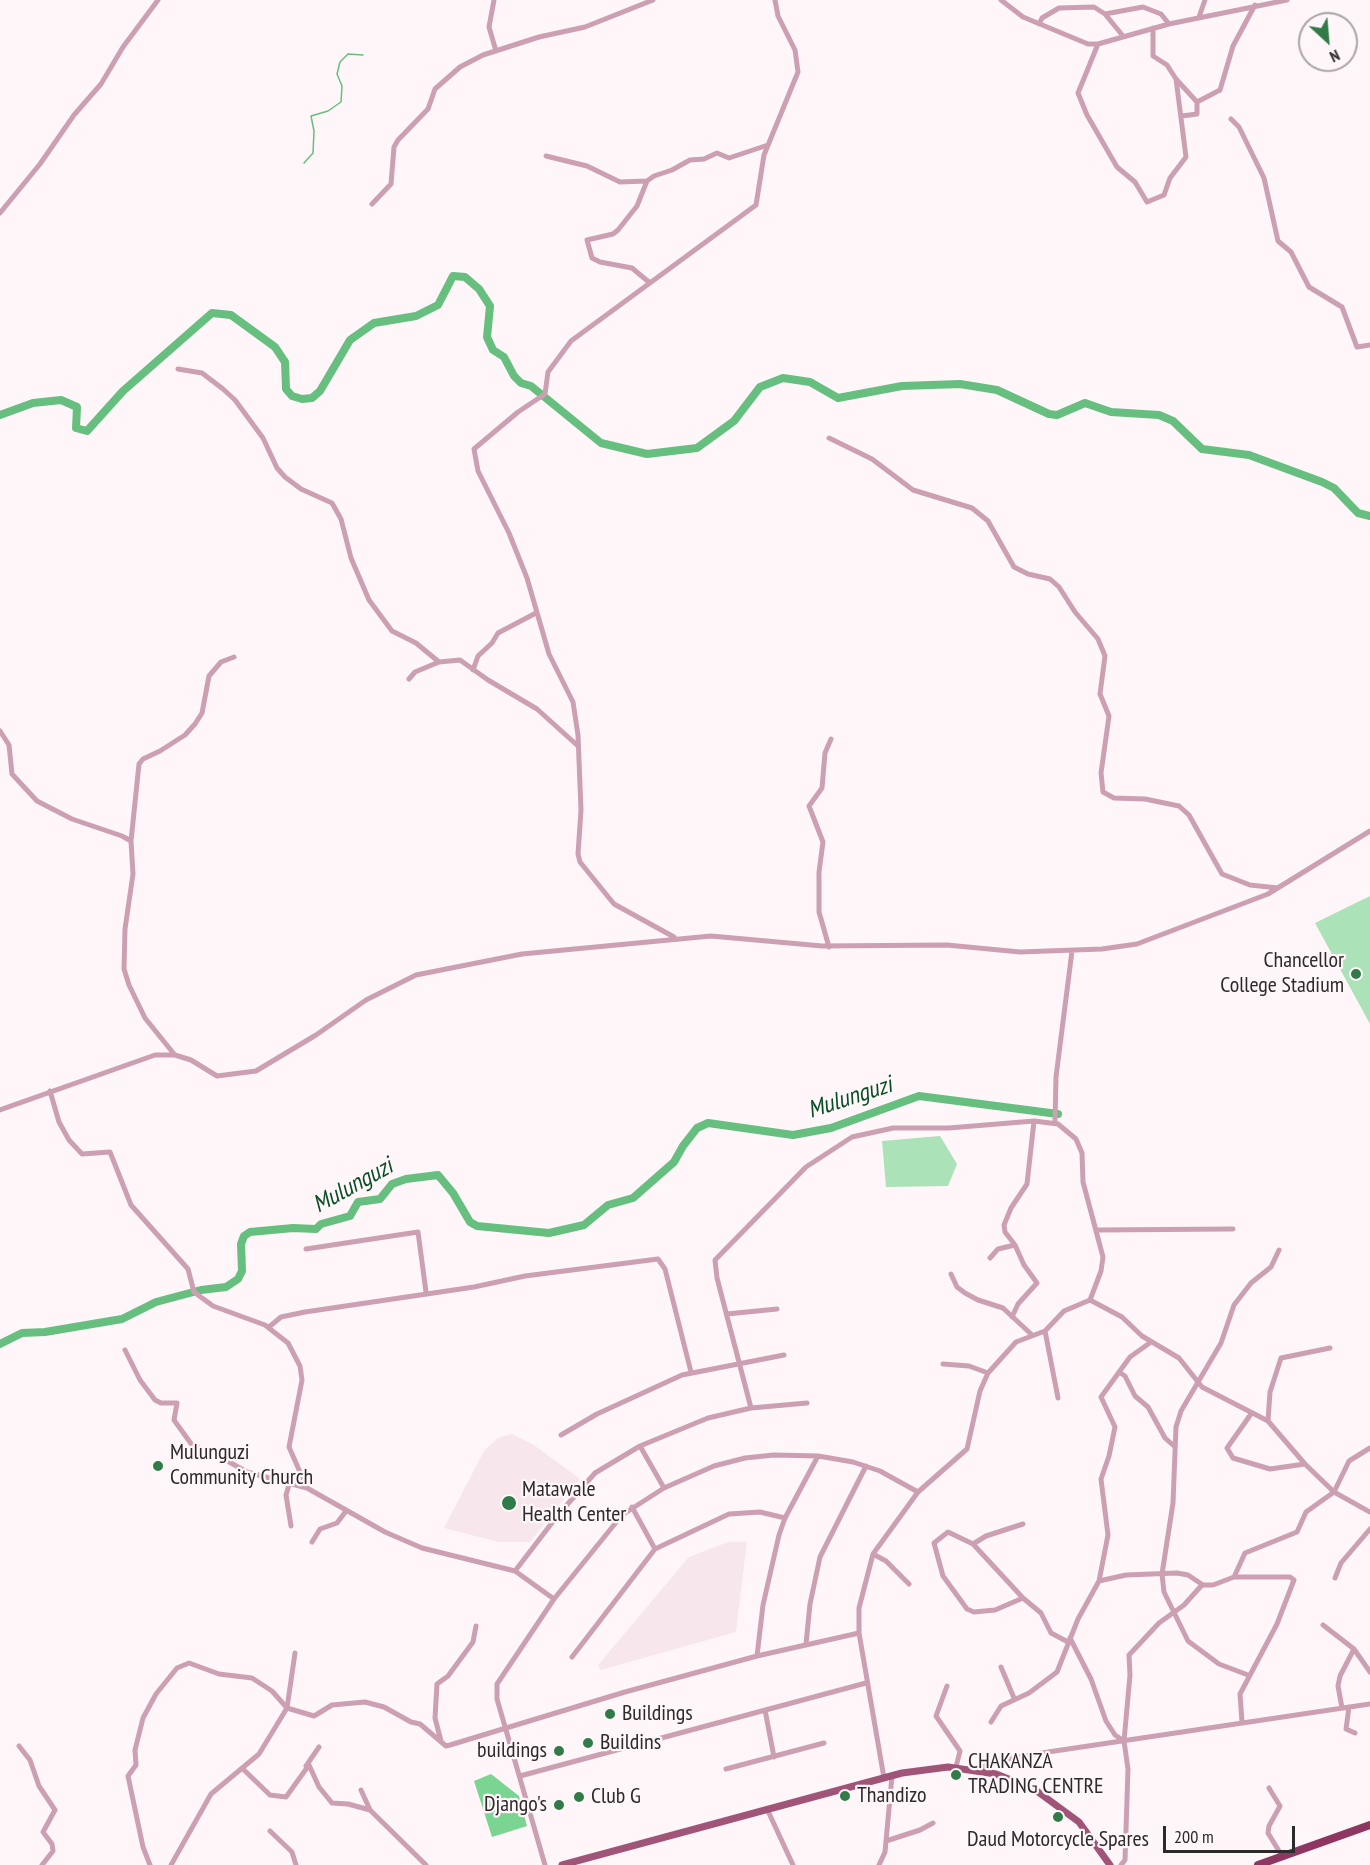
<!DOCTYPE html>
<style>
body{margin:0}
#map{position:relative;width:1370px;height:1865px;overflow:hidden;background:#fef6f9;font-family:"PT Sans Narrow",sans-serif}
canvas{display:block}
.north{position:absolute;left:1298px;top:12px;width:60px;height:60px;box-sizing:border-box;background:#fef6f9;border:2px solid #aaa4a7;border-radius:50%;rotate:154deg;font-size:16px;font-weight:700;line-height:24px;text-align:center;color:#2d2a2b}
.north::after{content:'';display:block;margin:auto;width:21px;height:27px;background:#317b48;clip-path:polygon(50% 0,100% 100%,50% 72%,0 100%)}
.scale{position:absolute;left:1163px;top:1826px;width:132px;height:27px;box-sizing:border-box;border:3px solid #2d2a2b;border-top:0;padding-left:8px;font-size:18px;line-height:21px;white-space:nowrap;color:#2d2a2b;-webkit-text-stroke:4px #fef6f9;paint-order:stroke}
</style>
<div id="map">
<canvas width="1370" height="1865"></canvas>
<div class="north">N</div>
<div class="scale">200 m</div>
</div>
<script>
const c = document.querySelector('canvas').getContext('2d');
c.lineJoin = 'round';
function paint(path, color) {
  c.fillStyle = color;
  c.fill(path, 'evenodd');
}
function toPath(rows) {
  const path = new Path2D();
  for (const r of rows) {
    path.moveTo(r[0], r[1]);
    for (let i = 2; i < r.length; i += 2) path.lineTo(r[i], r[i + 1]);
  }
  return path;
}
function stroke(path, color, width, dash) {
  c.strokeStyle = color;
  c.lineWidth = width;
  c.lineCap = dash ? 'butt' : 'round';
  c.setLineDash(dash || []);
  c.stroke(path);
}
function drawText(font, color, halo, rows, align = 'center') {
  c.font = font + ' "PT Sans Narrow",sans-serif';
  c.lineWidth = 4.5;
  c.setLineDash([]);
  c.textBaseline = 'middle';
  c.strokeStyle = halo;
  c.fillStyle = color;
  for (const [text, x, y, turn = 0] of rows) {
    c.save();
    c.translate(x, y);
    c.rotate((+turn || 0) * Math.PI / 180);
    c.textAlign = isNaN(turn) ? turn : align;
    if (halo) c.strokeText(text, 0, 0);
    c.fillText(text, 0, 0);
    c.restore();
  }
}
paint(toPath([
 [512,1434,534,1445,580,1479,530,1542,498,1542,444,1528,484,1451,498,1438],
 [728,1542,747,1542,736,1632,601,1670,598,1665,689,1557]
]), '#f7e7ed');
paint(toPath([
 [1370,896,1370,1024,1315,923],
 [940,1136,957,1164,948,1186,886,1187,882,1141]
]), '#abe2b7');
paint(toPath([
 [491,1774,519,1796,527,1826,492,1837,474,1781]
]), '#7ad492');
stroke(toPath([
 [304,163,313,153,314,131,311,116,328,111,341,102,342,86,337,74,340,62,348,54,363,55]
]), '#66bf7f', 1.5);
stroke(toPath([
 [0,415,33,403,61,400,77,407,76,428,87,431,123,391,212,313,231,315,275,347,285,362,286,389,292,396,302,399,312,398,320,391,350,340,374,323,416,316,438,305,453,276,465,277,479,289,490,306,487,337,493,350,504,357,514,376,521,383,531,386,601,443,647,454,697,448,734,421,760,387,783,378,810,382,838,398,902,386,960,384,997,390,1049,414,1057,415,1085,403,1111,412,1159,415,1173,421,1202,449,1249,455,1322,482,1334,488,1358,513,1370,516],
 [0,1344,22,1333,45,1332,122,1319,156,1302,201,1290,226,1287,238,1279,242,1271,241,1244,244,1236,250,1232,293,1228,316,1229,321,1224,350,1216,358,1202,380,1199,392,1184,406,1179,438,1175,453,1193,470,1222,477,1226,549,1233,584,1225,608,1205,633,1198,674,1162,683,1146,697,1128,708,1123,793,1135,831,1128,919,1096,1058,1114]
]), '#66bf7f', 8);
stroke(toPath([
 [494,0,489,27,496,51],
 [1001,0,1023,17,1088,44,1098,44,1169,24,1287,0],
 [1105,14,1143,7,1161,14,1169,24],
 [1199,17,1205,0],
 [1039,24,1042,18,1059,8,1094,7,1105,14,1123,36],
 [1098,44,1078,93,1087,115,1117,167,1135,182,1147,202,1164,195,1170,178,1186,157,1176,79,1167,65,1153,56,1153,28],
 [1176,79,1197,102,1197,114,1182,116],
 [1197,102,1220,90,1233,46,1255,5],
 [1231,119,1239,127,1264,178,1278,241,1291,252,1309,287,1342,307,1357,347,1370,345],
 [546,156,587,166,620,182,647,181],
 [372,204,391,184,394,147,398,140,428,109,435,89,460,67,483,55,539,37,585,27,653,0],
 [0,213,40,164,74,115,101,84,123,47,158,0],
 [650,283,632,268,600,262,592,258,587,240,613,234,618,230,637,206,647,181,654,176,672,170,690,160,704,159,717,153,729,158,768,145],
 [178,369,202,373,223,389,235,400,263,438,277,468,285,477,301,489,332,503,341,519,351,558,369,600,392,631,416,643,439,662,460,660,488,680,537,709,578,746],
 [829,438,872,459,913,490,972,508,988,521,1014,567,1028,574,1050,579,1059,587,1075,612,1098,639,1105,656,1100,694,1109,716,1101,773,1103,792,1114,798,1145,799,1179,806,1189,815,1222,874,1250,885,1278,888],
 [473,670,478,656,492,643,498,633,536,613],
 [409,679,415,672,439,662],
 [0,731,9,745,12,774,37,801,72,819,122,836,131,841],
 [674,937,614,904,580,862,578,854,581,810,578,735,573,702,549,654,527,578,509,533,478,471,474,449,518,412,545,394,548,372,571,341,756,205,764,155,798,72,795,50,778,16,775,0],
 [829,947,819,912,819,872,823,842,809,806,822,788,825,753,831,739],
 [174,1054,145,1018,129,985,124,969,125,929,133,874,131,841,139,764,143,759,160,751,185,735,195,724,202,713,209,676,221,662,234,657],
 [50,1091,59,1122,69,1140,82,1154,110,1152,131,1205,188,1269,194,1292,213,1306,265,1325,288,1343,300,1366,302,1380,289,1447,307,1488],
 [0,1110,155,1055,175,1055,191,1060,217,1076,256,1071,316,1035,366,1000,416,975,522,954,711,936,822,946,947,945,1020,952,1102,949,1137,944,1268,894,1370,831],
 [1055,1122,1056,1077,1072,951],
 [1098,1230,1233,1229],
 [1015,1245,1005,1232,1004,1225,1011,1208,1027,1184,1034,1121],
 [306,1249,418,1232,426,1292],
 [990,1258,998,1249,1015,1245,1024,1265,1037,1283,1018,1304,1012,1317],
 [951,1274,957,1287,965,1293,978,1300,1003,1308,1031,1334],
 [727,1314,777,1309],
 [269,1327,281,1317,305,1312,474,1287,525,1276,658,1259,665,1269,691,1372],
 [1045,1331,1058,1398],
 [125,1350,140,1380,155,1400,161,1403,177,1403,174,1420,192,1445,215,1454,247,1472,307,1488,385,1532,422,1548,515,1571],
 [943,1364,969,1366,988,1373],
 [1119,1372,1125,1376,1135,1396,1148,1407,1165,1438,1174,1446],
 [751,1408,717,1278,715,1260,806,1167,852,1137,893,1128,949,1128,1034,1121,1058,1124,1076,1139,1082,1153,1083,1182,1103,1257,1101,1271,1090,1300],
 [1251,1414,1227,1448,1233,1458,1270,1469,1305,1464],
 [1268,1421,1270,1392,1281,1358,1330,1348],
 [561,1435,597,1414,682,1375,784,1355],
 [640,1446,664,1488],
 [289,1485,286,1495,291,1526],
 [632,1507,655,1549],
 [312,1542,320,1529,337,1523,346,1511],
 [973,1544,986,1536,1023,1524],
 [873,1554,886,1561,909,1584],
 [1234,1577,1290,1577,1294,1580,1277,1624,1240,1694,1242,1722],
 [1335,1578,1341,1563,1370,1529],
 [1099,1581,1126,1575,1177,1573,1188,1575,1203,1585],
 [1023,1598,995,1610,974,1612,967,1609,943,1576,934,1543,948,1532,973,1544,1023,1598,1041,1613,1051,1633,1068,1642],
 [554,1599,515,1571,558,1515,595,1473,640,1446,708,1418,751,1408,807,1403],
 [1323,1625,1354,1649,1370,1672],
 [1070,1638,1091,1679,1106,1721,1115,1735,1124,1741],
 [806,1644,810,1604,820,1557,866,1466],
 [757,1656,763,1605,779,1535,785,1518,818,1456],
 [572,1657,655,1549,729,1514,760,1512,785,1518],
 [1001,1667,1014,1698],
 [1248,1675,1219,1664,1188,1641,1164,1592,1162,1574,1173,1503,1176,1427,1181,1411,1221,1343,1234,1305,1251,1283,1271,1267,1279,1250],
 [947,1686,936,1716,960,1751,956,1767],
 [1349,1707,1346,1729,1355,1733],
 [287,1708,295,1653],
 [1342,1708,1338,1686,1340,1676,1354,1649],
 [765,1710,774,1757],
 [991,1722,1001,1706,1029,1693,1057,1672,1078,1619,1099,1581,1108,1535,1101,1479,1109,1456,1115,1427,1101,1397,1130,1357,1151,1342],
 [441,1741,435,1718,437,1684,448,1676,473,1642,476,1626],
 [19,1746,30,1760,39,1786,55,1810,43,1832,52,1844,53,1851,42,1865],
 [306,1766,319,1747],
 [726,1769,824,1743],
 [977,1769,996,1761,1048,1752,1370,1704],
 [244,1770,270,1795,286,1797,309,1765,319,1787,332,1803,348,1804,370,1810],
 [520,1776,866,1683],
 [884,1778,859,1633,859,1608,873,1554,918,1492,967,1449,980,1391,988,1373,1016,1342,1045,1331,1064,1311,1090,1300,1122,1317,1142,1336,1179,1358,1202,1387,1268,1421,1305,1464,1334,1492,1370,1512],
 [1269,1788,1280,1806,1269,1826,1268,1833,1282,1856],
 [361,1790,370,1810,426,1865],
 [768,1811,793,1865],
 [270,1831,292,1852,296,1865],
 [886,1841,920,1830,933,1823],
 [150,1865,143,1847,128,1776,136,1765,135,1750,143,1718,156,1694,177,1668,189,1663,219,1674,252,1678,272,1691,287,1708],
 [171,1865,211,1794,259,1754,287,1708,314,1716,332,1705,365,1702,384,1707,411,1722,420,1724,446,1746,450,1745,625,1692,757,1656,859,1633],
 [545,1865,497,1699,497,1684,554,1599,622,1515,664,1488,714,1466,745,1458,774,1455,818,1456,853,1462,880,1471,918,1492],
 [879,1865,885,1852,892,1776],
 [1121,1865,1125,1860,1128,1769,1124,1741,1130,1675,1129,1655,1159,1623,1184,1605,1202,1585,1213,1585,1234,1577,1245,1553,1297,1532,1306,1512,1334,1492,1349,1461,1370,1448]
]), '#cca0b2', 5);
stroke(toPath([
 [562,1865,902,1773,948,1767,996,1774,1034,1789,1079,1822,1110,1865]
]), '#a05477', 7);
stroke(toPath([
 [1258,1865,1370,1825]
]), '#8e3662', 8);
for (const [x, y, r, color] of [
 [1356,974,6,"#317b48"],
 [158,1466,6,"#317b48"],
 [509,1503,8,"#317b48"],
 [610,1714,6,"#317b48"],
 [588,1743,6,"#317b48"],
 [559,1751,6,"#317b48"],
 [956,1775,6,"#317b48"],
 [845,1796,6,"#317b48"],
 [579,1797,6,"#317b48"],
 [559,1805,6,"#317b48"],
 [1058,1817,6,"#317b48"]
]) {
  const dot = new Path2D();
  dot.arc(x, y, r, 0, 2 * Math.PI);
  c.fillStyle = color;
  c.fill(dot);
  stroke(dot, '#fef6f9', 2);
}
drawText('22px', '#2d2a2b', '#fef6f9', [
 ["Chancellor",1344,961,"right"],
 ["College Stadium",1344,986,"right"],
 ["Mulunguzi",170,1453],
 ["Community Church",170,1478],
 ["Matawale",522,1490],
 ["Health Center",522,1515],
 ["Buildings",622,1714],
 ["Buildins",600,1743],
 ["buildings",547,1751,"right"],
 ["CHAKANZA",968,1762],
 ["TRADING CENTRE",968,1787],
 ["Thandizo",857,1796],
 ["Club G",591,1797],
 ["Django's",547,1805,"right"],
 ["Daud Motorcycle Spares",1058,1840,"center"]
], 'left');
drawText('italic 24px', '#084e25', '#fef6f9', [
 ["Mulunguzi",850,1098,-18],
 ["Mulunguzi",353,1186,-29]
]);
</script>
